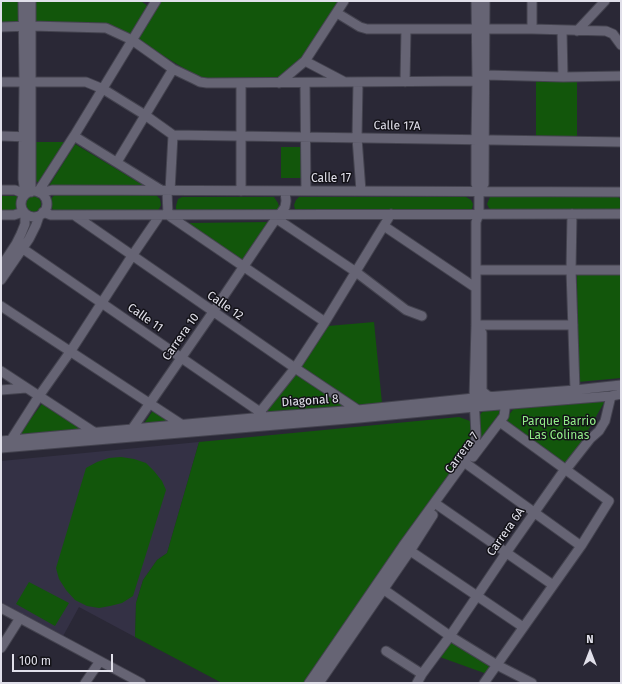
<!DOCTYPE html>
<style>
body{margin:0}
#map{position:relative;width:622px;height:684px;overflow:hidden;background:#2a2836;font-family:"Fira Sans",sans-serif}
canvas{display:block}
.frame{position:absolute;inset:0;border:2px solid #e1e0ea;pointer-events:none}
.north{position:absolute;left:570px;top:632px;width:40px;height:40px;-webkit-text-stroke:3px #131218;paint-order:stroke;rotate:0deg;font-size:11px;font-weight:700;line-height:16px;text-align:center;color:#e1e0ea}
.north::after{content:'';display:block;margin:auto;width:14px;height:18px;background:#e1e0ea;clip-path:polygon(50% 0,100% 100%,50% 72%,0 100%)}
.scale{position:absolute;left:12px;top:654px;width:101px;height:18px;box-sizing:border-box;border:2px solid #e1e0ea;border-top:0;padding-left:5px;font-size:12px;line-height:14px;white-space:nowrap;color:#e1e0ea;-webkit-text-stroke:3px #131218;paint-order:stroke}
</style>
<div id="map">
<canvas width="622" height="684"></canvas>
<div class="frame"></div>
<div class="north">N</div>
<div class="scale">100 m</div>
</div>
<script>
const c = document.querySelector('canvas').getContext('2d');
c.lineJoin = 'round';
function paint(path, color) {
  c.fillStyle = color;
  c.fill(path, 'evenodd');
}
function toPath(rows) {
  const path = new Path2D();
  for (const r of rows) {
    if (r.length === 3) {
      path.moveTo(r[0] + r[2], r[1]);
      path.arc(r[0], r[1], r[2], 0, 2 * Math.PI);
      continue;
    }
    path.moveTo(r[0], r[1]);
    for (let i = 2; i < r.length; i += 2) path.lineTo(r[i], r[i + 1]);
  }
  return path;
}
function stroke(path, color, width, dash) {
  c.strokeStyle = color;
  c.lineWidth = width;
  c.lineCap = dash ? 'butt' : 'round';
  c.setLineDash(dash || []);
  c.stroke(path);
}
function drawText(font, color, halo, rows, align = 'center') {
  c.font = font + ' "Fira Sans",sans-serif';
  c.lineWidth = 3;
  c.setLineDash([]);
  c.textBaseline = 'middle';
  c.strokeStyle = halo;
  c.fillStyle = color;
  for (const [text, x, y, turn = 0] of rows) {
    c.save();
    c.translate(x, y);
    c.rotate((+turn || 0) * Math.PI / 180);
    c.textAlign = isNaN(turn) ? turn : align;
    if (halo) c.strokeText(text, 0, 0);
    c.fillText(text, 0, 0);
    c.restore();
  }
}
paint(toPath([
 [199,442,167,553,157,560,143,580,136,603,135,637,79,607,62,638,1,604,1,461]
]), '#343145');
paint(toPath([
 [1,1,22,1,22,24,1,24],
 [36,1,141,1,149,7,132,37,107,25,36,24],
 [160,1,339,1,301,63,279,77,247,82,203,80,136,39],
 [536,80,577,80,577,138,536,138],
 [35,142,66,142,42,182,37,182,35,179],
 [75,144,148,188,47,189],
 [281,147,301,147,301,178,281,178],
 [55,194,155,194,160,199,161,205,159,209,156,212,54,211,51,207,50,203,51,199],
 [33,204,8],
 [1,196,18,196,20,200,20,211,1,213],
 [493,196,618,196,621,201,621,207,618,210,493,211,489,208,487,204,490,197],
 [182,197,274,197,278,203,279,207,275,213,180,214,176,210,176,206,178,199],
 [299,197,466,197,471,200,473,204,472,209,468,213,299,214,295,209,294,205,296,200],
 [270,222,242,262,188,223],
 [577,274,621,274,621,378,578,382],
 [374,322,382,403,357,405,299,367,328,326],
 [297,370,349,406,266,413,266,411],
 [44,401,85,429,18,436],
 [605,401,571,460,567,464,503,422,516,406],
 [154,409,175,423,143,425],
 [499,409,501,410,501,411,477,445,479,416,483,411],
 [459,417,470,421,473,429,471,447,306,683,222,683,135,637,136,603,143,580,157,560,167,553,199,442],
 [121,457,134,459,146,463,154,471,162,481,166,490,133,596,122,603,110,606,99,608,87,606,75,600,66,590,59,579,56,568,86,468,97,462,109,458],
 [29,582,69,603,55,626,16,604],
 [450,638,491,666,487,674,437,656]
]), '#12560b');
const minor = toPath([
 [23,1,24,82,23,179,25,194],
 [31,1,31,192],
 [337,13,360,27,367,29,532,29,606,31,613,34,621,45],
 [1,27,31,26,106,28,132,40,173,69,194,79,200,82,207,83,477,81],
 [532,29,532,1],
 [562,31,563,77],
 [577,31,605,1],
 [305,61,343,81],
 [485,75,563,77,621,76],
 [1,82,86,82,103,89,145,115,173,135],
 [358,82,357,138,361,191],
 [405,82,406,29],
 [279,83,305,61,344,1],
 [305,83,306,191],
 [173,135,621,142],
 [1,136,30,137],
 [74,136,161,190],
 [117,162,173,69],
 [1,190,15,190,20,192,24,196],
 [167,191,168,215,325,322],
 [170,191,173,135],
 [241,191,241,83],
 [479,191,484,184,485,1],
 [34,204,13],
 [38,192,74,136,156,1],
 [40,193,52,190,621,192],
 [43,212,51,215,621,214],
 [572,214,571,270,575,390],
 [1,215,14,215,23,212],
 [74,215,295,368,358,410,358,412],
 [277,219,356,272,406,310,422,316],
 [384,226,476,288],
 [16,244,260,412,264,417,264,419],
 [1,267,16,244,21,234,25,224,25,214],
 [476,270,621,270],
 [1,280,29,239,36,225,39,216],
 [1,306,181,424,181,425],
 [476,325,573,325],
 [1,371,94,432],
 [1,390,26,388],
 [260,412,295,368,325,322,391,214],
 [132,432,132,429,213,312,273,223,280,214,285,207,286,201,285,191],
 [1,441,264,417,358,410,474,398,575,390,621,385],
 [11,444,11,440,39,396,70,352,132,256,160,215],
 [1,448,359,418,475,407,611,396,621,394],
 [473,457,504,416,505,409,503,405,500,400,494,397,488,396,482,391,482,333],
 [464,462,581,546],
 [439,506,553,585],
 [406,548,523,627],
 [383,589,450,636,497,665,532,683],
 [1,608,141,683],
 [1,648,20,618],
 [386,651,422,674],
 [85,683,100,661],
 [309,683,403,546,464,462,475,445,476,435,474,398,476,325,476,222,479,214,479,191,476,184,476,140,477,81,476,1],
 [319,683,410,551,433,515],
 [417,683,422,674,450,636,506,553,565,469,568,467,590,439,599,431,605,421,611,396],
 [484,683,581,546,609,501,500,422]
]);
stroke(minor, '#44434f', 11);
stroke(minor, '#666474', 9);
drawText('12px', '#e1e0ea', '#131218', [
 ["Calle 17A",397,126,1],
 ["Calle 17",331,179],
 ["Calle 12",225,306,35],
 ["Calle 11",145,318,35],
 ["Carrera 10",181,337,-55],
 ["Diagonal 8",310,401,-4],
 ["Carrera 7",462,453,-54],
 ["Carrera 6A",506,532,-55]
]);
drawText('12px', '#92ec88', '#131218', [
 ["Parque Barrio",559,422],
 ["Las Colinas",559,436]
]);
</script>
